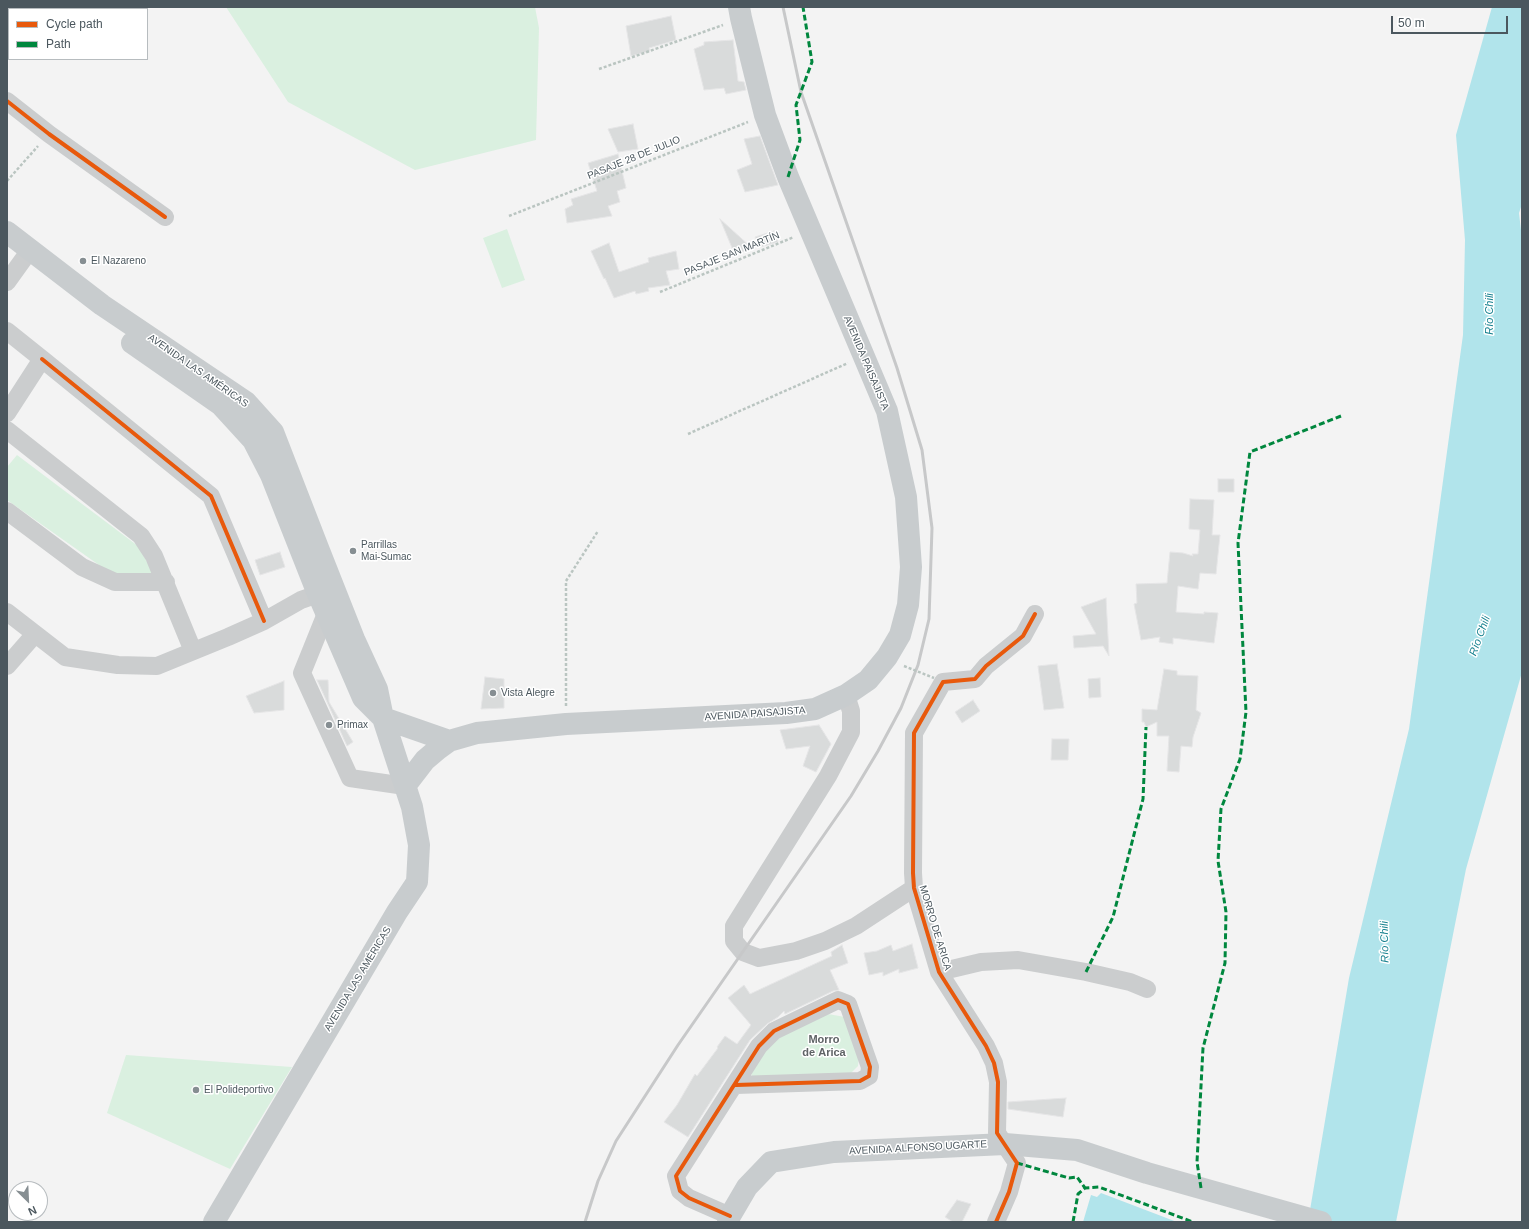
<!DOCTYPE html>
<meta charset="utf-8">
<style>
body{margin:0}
#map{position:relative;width:1529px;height:1229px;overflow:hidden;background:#f3f3f3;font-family:Helvetica,sans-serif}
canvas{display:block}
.frame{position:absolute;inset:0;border:8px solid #4b575e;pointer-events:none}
.legend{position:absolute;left:8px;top:8px;width:140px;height:52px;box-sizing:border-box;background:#fff;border:1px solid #b7bcbf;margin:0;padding:5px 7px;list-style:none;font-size:12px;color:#4b575e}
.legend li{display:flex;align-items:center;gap:8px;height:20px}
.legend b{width:20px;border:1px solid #b7bcbf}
.north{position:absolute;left:8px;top:1181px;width:40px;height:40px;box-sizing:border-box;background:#fff;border:1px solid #b7bcbf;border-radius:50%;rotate:156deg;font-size:11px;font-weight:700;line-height:16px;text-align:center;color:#4b575e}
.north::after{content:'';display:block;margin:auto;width:14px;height:18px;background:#868e92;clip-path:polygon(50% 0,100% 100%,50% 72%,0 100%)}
.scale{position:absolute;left:1391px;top:16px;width:117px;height:18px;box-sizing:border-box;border:2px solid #4b575e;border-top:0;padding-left:5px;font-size:12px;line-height:14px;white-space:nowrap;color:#4b575e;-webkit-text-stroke:3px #fff;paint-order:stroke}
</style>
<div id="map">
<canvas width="1529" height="1229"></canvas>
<div class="frame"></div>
<ul class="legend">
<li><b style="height:5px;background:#e8590c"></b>Cycle path</li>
<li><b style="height:5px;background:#00873e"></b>Path</li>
</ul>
<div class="north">N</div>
<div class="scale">50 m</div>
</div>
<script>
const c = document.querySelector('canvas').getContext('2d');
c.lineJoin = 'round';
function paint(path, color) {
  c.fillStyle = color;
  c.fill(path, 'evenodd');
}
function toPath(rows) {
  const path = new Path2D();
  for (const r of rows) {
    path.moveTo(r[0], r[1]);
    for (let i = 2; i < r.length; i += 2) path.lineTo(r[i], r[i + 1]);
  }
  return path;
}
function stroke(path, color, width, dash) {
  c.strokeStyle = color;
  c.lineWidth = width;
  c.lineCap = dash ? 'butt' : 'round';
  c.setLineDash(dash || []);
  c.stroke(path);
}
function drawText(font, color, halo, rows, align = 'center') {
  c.font = font + ' Helvetica,sans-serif';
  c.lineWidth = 3;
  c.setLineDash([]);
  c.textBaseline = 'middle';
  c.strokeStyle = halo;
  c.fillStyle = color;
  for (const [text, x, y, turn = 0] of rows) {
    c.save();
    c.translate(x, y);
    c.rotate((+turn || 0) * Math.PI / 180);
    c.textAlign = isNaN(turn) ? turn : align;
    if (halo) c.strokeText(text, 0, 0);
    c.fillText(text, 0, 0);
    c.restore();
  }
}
paint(toPath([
 [226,7,535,7,539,28,536,140,415,170,288,102],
 [507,229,525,280,502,288,483,238],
 [17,455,138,546,157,579,116,577,7,500,7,467],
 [828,1014,845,1017,859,1057,858,1066,851,1073,752,1078,751,1070,774,1038],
 [126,1055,292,1067,230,1169,107,1113]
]), '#daf0e0');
paint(toPath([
 [1492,7,1522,7,1522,204,1519,213,1522,239,1522,672,1466,869,1396,1222,1308,1222,1349,978,1409,729,1463,335,1465,240,1456,135],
 [1101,1193,1177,1222,1083,1222,1091,1195,1097,1197]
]), '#b1e4eb');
const building = toPath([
 [671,16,676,40,649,48,650,51,631,56,626,26,671,16],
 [733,40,738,81,744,82,746,90,726,94,724,88,704,90,694,49,704,45,704,42,733,40],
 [633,124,638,149,618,152,608,129,633,124],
 [760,136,778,185,745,192,737,170,752,164,744,139,760,136],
 [618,154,626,188,617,191,620,202,608,206,612,216,567,223,565,209,573,205,571,199,597,191,588,163,618,154],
 [720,219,752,248,735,255,720,219],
 [774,231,778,242,760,247,755,237,774,231],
 [609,243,619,272,649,262,648,258,676,251,679,269,666,271,670,285,648,288,649,291,636,294,635,291,614,298,605,278,604,279,591,251,609,243],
 [1218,479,1234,479,1234,492,1218,492,1218,479],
 [1190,499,1214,500,1212,535,1220,535,1216,574,1200,573,1198,589,1178,586,1176,612,1204,614,1204,612,1218,613,1214,643,1173,638,1173,644,1159,642,1160,637,1141,640,1134,604,1137,603,1136,584,1167,583,1170,552,1183,553,1193,556,1192,554,1198,554,1200,530,1189,529,1190,499],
 [280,552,285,567,260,575,255,560,280,552],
 [1106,598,1109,656,1103,646,1074,648,1073,636,1096,634,1081,607,1106,598],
 [1057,664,1064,708,1044,710,1038,666,1057,664],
 [1164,669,1177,671,1177,675,1198,676,1196,710,1201,713,1193,737,1192,747,1181,746,1179,772,1167,771,1169,736,1157,736,1157,722,1146,727,1144,722,1142,722,1142,709,1157,710,1164,669],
 [485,677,504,679,504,708,481,709,485,677],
 [1100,678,1101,697,1089,698,1088,679,1100,678],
 [317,680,328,680,329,702,353,742,347,746,317,680],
 [284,681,284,710,254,713,246,696,284,681],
 [973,700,980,711,962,723,955,712,973,700],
 [819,725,831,744,816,772,803,766,810,746,786,749,780,730,819,725],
 [1052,739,1069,739,1068,760,1051,760,1052,739],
 [912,944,918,968,899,973,899,969,883,976,883,972,869,975,864,953,877,951,891,945,893,951,912,944],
 [842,945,848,963,830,970,839,990,833,991,785,1014,784,1011,778,1017,767,1024,750,1040,688,1137,664,1122,677,1105,695,1074,697,1076,718,1048,717,1047,725,1036,737,1044,751,1025,728,998,744,985,750,994,808,967,832,956,831,952,842,945],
 [1066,1098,1063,1117,1008,1109,1008,1102,1066,1098],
 [957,1200,971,1204,962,1222,953,1222,945,1217,957,1200]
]);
paint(building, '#d9dbdb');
stroke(building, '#e5e5e6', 1);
stroke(toPath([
 [599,69,723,25],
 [7,181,38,146],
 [509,216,748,122],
 [660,292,794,237],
 [688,434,848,363],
 [566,706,566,581,598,531]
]), '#bac5c1', 2.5, [3, 2]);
stroke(toPath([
 [7,101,49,134,165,217],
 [7,282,30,250],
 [7,331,42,359,7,413],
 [42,359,211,496,264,621],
 [7,430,141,536,154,556,193,651],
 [7,511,82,567,115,582,166,582],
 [327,611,302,673,350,778,405,786],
 [7,612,65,657,118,665,157,666,228,637,264,621,301,600,318,594],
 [7,666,35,634],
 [846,695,851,711,851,732,828,776,734,926,734,941,743,952,759,958,796,951,825,941,856,926,914,888],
 [939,972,981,962,1018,960,1086,972,1130,982,1147,989],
 [730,1216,689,1198,680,1191,676,1176,759,1046,774,1031,838,1000,848,1004,870,1067,869,1076,860,1081,736,1085],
 [996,1222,1009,1192,1017,1163,997,1133,998,1082,994,1063,986,1046,939,972,914,888,913,873,914,733,943,682,975,679,986,666,1023,636,1035,614]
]), '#cbcdce', 18);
stroke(toPath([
 [7,232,102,305,246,402,273,432,318,548,354,639,377,689,383,718,412,807,419,845,417,882,397,912,214,1222],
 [132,343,221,405,253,440,271,475,318,594,363,698,383,718,449,741],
 [405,786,425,760,438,749,449,741,477,733,566,724,786,713,815,709,846,695,868,680,887,657,900,635,908,605,911,567,906,497,887,411,788,177,765,115,741,18,739,7],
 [728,1222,730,1216,747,1187,771,1162,834,1152,1005,1144,1077,1150,1147,1173,1321,1222]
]), '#c8ccce', 22);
stroke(toPath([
 [585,1222,598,1181,616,1141,678,1045,851,796,878,751,901,708,918,665,929,619,932,528,922,450,897,368,801,92,783,7]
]), '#c7c8c9', 3);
stroke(toPath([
 [904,666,934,678]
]), '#bac5c1', 2.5, [3, 2]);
stroke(toPath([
 [788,177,800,140,796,105,812,62,803,7],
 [1086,972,1113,917,1143,799,1146,727],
 [1017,1163,1069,1178,1077,1177,1085,1188],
 [1201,1188,1197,1162,1203,1048,1225,963,1226,912,1218,861,1221,809,1240,759,1246,712,1238,543,1250,452,1341,416],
 [1073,1222,1078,1194,1085,1188,1099,1187,1193,1222]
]), '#00873e', 3, [6, 3]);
stroke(toPath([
 [7,101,49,134,165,217],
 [42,359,211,496,264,621],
 [730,1216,689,1198,680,1191,676,1176,759,1046,774,1031,838,1000,848,1004,870,1067,869,1076,860,1081,736,1085],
 [996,1222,1009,1192,1017,1163,997,1133,998,1082,994,1063,986,1046,939,972,914,888,913,873,914,733,943,682,975,679,986,666,1023,636,1035,614]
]), '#e8590c', 4);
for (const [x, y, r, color] of [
 [83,261,4,"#868e92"],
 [353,551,4,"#868e92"],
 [493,693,4,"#868e92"],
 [329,725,4,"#868e92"],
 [196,1090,4,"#868e92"]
]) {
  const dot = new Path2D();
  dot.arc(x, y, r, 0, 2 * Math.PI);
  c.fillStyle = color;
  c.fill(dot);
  stroke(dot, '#fff', 1.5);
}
drawText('10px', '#4b575e', '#fff', [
 ["PASAJE 28 DE JULIO",634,158,-22],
 ["PASAJE SAN MARTÍN",732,254,-22],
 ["AVENIDA PAISAJISTA",866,363,67],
 ["AVENIDA LAS AMÉRICAS",198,371,35],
 ["AVENIDA PAISAJISTA",755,714,-4],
 ["MORRO DE ARICA",935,928,73],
 ["AVENIDA LAS AMÉRICAS",358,979,-59],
 ["AVENIDA ALFONSO UGARTE",918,1148,-3]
]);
drawText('10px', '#4b575e', '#fff', [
 ["El Nazareno",91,261],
 ["Parrillas",361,545],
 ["Mai-Sumac",361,557],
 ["Vista Alegre",501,693],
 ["Primax",337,725],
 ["El Polideportivo",204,1090]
], 'left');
drawText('italic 11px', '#16818f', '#fff', [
 ["Río Chili",1490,314,-90],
 ["Río Chili",1480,636,-70],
 ["Río Chili",1385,942,-91]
]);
drawText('bold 11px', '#5f6366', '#fff', [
 ["Morro",824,1040],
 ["de Arica",824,1053]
]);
</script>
